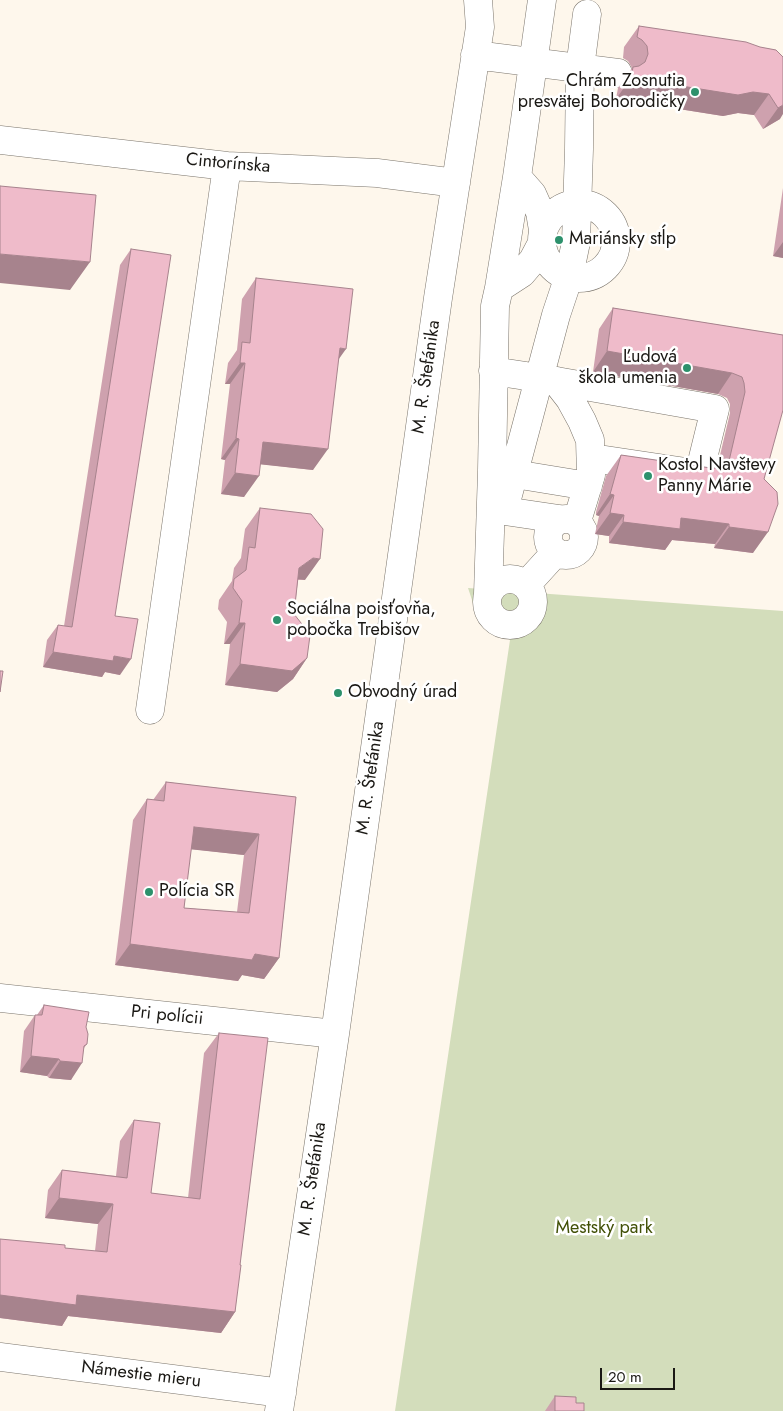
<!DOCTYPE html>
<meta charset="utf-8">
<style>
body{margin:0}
#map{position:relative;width:783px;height:1411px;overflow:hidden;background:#fef7ec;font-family:Jost,sans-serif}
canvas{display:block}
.scale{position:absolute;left:600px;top:1368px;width:75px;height:22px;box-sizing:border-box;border:2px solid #1a1814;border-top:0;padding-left:6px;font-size:15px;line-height:18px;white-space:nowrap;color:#1a1814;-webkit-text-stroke:4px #fff;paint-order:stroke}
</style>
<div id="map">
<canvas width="783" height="1411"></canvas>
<div class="scale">20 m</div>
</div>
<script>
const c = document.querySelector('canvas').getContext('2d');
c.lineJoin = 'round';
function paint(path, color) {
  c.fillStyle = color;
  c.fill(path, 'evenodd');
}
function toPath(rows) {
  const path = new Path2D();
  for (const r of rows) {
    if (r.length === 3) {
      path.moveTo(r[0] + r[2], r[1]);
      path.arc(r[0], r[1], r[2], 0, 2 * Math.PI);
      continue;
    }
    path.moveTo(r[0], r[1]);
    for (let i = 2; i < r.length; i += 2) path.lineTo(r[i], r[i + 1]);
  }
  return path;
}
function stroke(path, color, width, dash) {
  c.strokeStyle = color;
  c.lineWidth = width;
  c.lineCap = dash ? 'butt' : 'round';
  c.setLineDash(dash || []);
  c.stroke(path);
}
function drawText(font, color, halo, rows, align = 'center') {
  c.font = font + ' Jost,sans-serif';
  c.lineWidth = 5;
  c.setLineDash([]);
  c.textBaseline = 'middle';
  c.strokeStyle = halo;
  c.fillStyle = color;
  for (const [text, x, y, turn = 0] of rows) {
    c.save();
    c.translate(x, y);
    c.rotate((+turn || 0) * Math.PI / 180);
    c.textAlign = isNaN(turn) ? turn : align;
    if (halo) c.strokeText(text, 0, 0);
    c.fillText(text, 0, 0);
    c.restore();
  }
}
paint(toPath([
 [468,588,783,611,783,1411,395,1411,510,640,478,618]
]), '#d3ddbb');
const minor = toPath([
 [475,55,618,73],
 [0,140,227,166,377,173,456,183],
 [517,177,532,194,540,212,543,230],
 [579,241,37],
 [499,288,522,273,533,260,542,243],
 [493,371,539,378,715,409,699,474,592,458],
 [556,381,570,399,582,421,590,440,591,475,577,521],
 [496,471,588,486],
 [491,509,559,519],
 [504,510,556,315,569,276,576,242,579,149,580,68,587,14],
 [566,537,18],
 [510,602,23],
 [526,585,556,552],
 [488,594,492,471,495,306,499,288,517,177,542,0],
 [150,710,227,166],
 [0,998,335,1034],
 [0,1357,282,1393],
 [279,1411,335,1034,438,298,480,27,478,0]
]);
stroke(minor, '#7a746b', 29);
stroke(minor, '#fff', 28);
paint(toPath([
 [639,26,776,50,780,119,763,129,754,115,738,113,723,116,616,99,618,88,632,68,628,61,623,58,624,47],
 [783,188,783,258,773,256],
 [131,249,115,616,120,675,105,672,102,677,43,667,47,640,58,625,64,626,120,265],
 [256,278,338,360,313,470,260,464,244,497,221,494,225,460,221,459,230,384,225,384,228,363,237,350,242,299],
 [613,308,783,335,764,479,753,553,714,548,715,544,672,540,665,550,609,543,609,536,595,534,599,516,596,515,596,512,606,476,621,455,711,468,717,468,730,413,730,404,727,398,718,394,593,372,599,329],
 [260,508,305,580,298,580,294,614,307,658,293,679,277,692,225,685,230,644,224,644,227,622,218,609,219,600,232,581,234,568,241,558,245,529],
 [166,782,296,797,279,958,264,979,242,975,238,981,115,965,133,820,147,799,153,800],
 [191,849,244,855,237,912,184,908],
 [44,1005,87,1044,84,1048,71,1080,49,1078,47,1076,20,1072,24,1031,35,1015,37,1015],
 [219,1033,240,1265,235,1312,221,1333,68,1316,62,1326,0,1318,0,1239,65,1248,95,1251,98,1224,45,1218,48,1190,62,1170,116,1176,120,1141,134,1120,151,1193,188,1198,204,1053],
 [555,1396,576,1403,584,1411,545,1411]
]), '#cea1ae');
paint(toPath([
 [631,78,753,92,769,94,754,115,738,113,723,116,616,99],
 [783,105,783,114,780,119,763,129,778,108],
 [783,242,783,258,773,256],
 [0,254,90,262,70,290,0,283],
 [340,348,346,349,331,370],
 [607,351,732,373,718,394,593,372],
 [240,363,245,363,230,384,225,384],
 [236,438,239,439,225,460,221,459],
 [263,442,328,449,313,470,248,463],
 [235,473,259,476,244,497,221,494],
 [610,494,614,495,599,516,596,515],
 [610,513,624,515,609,536,595,534],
 [681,518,729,524,715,544,672,540,665,550,609,543,623,522],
 [729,527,768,532,753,553,714,548],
 [313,558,320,559,305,580,298,579,284,589,299,568],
 [239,623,245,623,230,644,224,644],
 [53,652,114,656,131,659,120,675,105,672,102,677,43,667],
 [307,658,293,679,277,692,225,685,240,664],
 [194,827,259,834,244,855,179,848],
 [130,944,255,954,279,958,264,979,242,975,238,981,115,965],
 [31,1056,59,1059,47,1076,20,1072],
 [60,1061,82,1063,71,1080,49,1078],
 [59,1198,113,1204,98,1224,45,1218],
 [0,1295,77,1295,235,1312,221,1333,68,1316,62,1326,0,1318]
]), '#a7838d');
const building = toPath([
 [639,26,746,42,760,47,776,50,783,57,783,105,778,108,769,94,753,92,738,95,631,78,633,67,639,66,645,62,648,54,647,46,642,40,637,37,639,26],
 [0,186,96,195,90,262,0,254,0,186],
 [131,249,171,255,115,616,138,619,131,659,114,656,113,661,53,652,58,625,72,627,131,249],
 [256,278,353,289,346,349,340,348,328,449,263,442,259,476,235,473,239,439,236,438,245,363,240,363,242,342,250,343,256,278],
 [613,308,783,335,783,410,764,479,777,492,778,504,768,532,729,527,729,524,681,518,680,529,623,522,624,515,610,513,614,495,610,494,611,491,621,455,711,468,719,468,727,460,729,461,745,392,744,383,742,377,732,373,607,351,613,308],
 [260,508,311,514,323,529,320,559,313,558,299,568,294,614,305,628,311,628,307,658,292,671,240,664,245,623,239,623,242,601,233,588,234,579,246,570,249,547,255,548,260,508],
 [0,671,3,671,0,692,0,671],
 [166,782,296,797,279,958,255,954,252,960,130,944,147,799,164,801,166,782],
 [194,827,259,834,249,913,184,908,194,827],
 [44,1005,89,1012,86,1027,88,1034,87,1044,84,1046,82,1063,60,1061,59,1059,31,1056,35,1015,42,1015,44,1005],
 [219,1033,268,1038,240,1265,241,1265,235,1312,77,1295,76,1305,0,1295,0,1239,65,1245,65,1248,107,1252,113,1204,59,1198,62,1170,127,1178,134,1120,160,1123,151,1193,200,1199,219,1033],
 [555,1396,576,1397,576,1403,584,1403,584,1411,555,1411,555,1396]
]);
paint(building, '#efbbca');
stroke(building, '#a7838d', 1);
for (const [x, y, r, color] of [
 [695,92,5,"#2d916c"],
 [559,240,5,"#2d916c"],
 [687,368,5,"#2d916c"],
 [648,476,5,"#2d916c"],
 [277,620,5,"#2d916c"],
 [338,693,5,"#2d916c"],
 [149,892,5,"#2d916c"]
]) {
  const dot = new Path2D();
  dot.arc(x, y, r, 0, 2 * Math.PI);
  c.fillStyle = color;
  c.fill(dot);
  stroke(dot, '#fff', 2);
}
drawText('18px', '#1a1814', '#fff', [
 ["Chrám Zosnutia",685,82,"right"],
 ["presvätej Bohorodičky",685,103,"right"],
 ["Mariánsky stĺp",569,240],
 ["Ľudová",677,358,"right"],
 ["škola umenia",677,379,"right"],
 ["Kostol Navštevy",658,466],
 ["Panny Márie",658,487],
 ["Sociálna poisťovňa,",287,610],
 ["pobočka Trebišov",287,631],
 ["Obvodný úrad",348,693],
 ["Polícia SR",159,892]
], 'left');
drawText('18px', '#1a1814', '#fff', [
 ["Cintorínska",228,164,5],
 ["M. R. Štefánika",427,377,-82],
 ["M. R. Štefánika",371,778,-82],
 ["Pri polícii",167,1016,6],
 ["M. R. Štefánika",313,1179,-82],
 ["Námestie mieru",141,1375,7]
]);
drawText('18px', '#425108', '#fff', [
 ["Mestský park",604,1229]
]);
</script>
